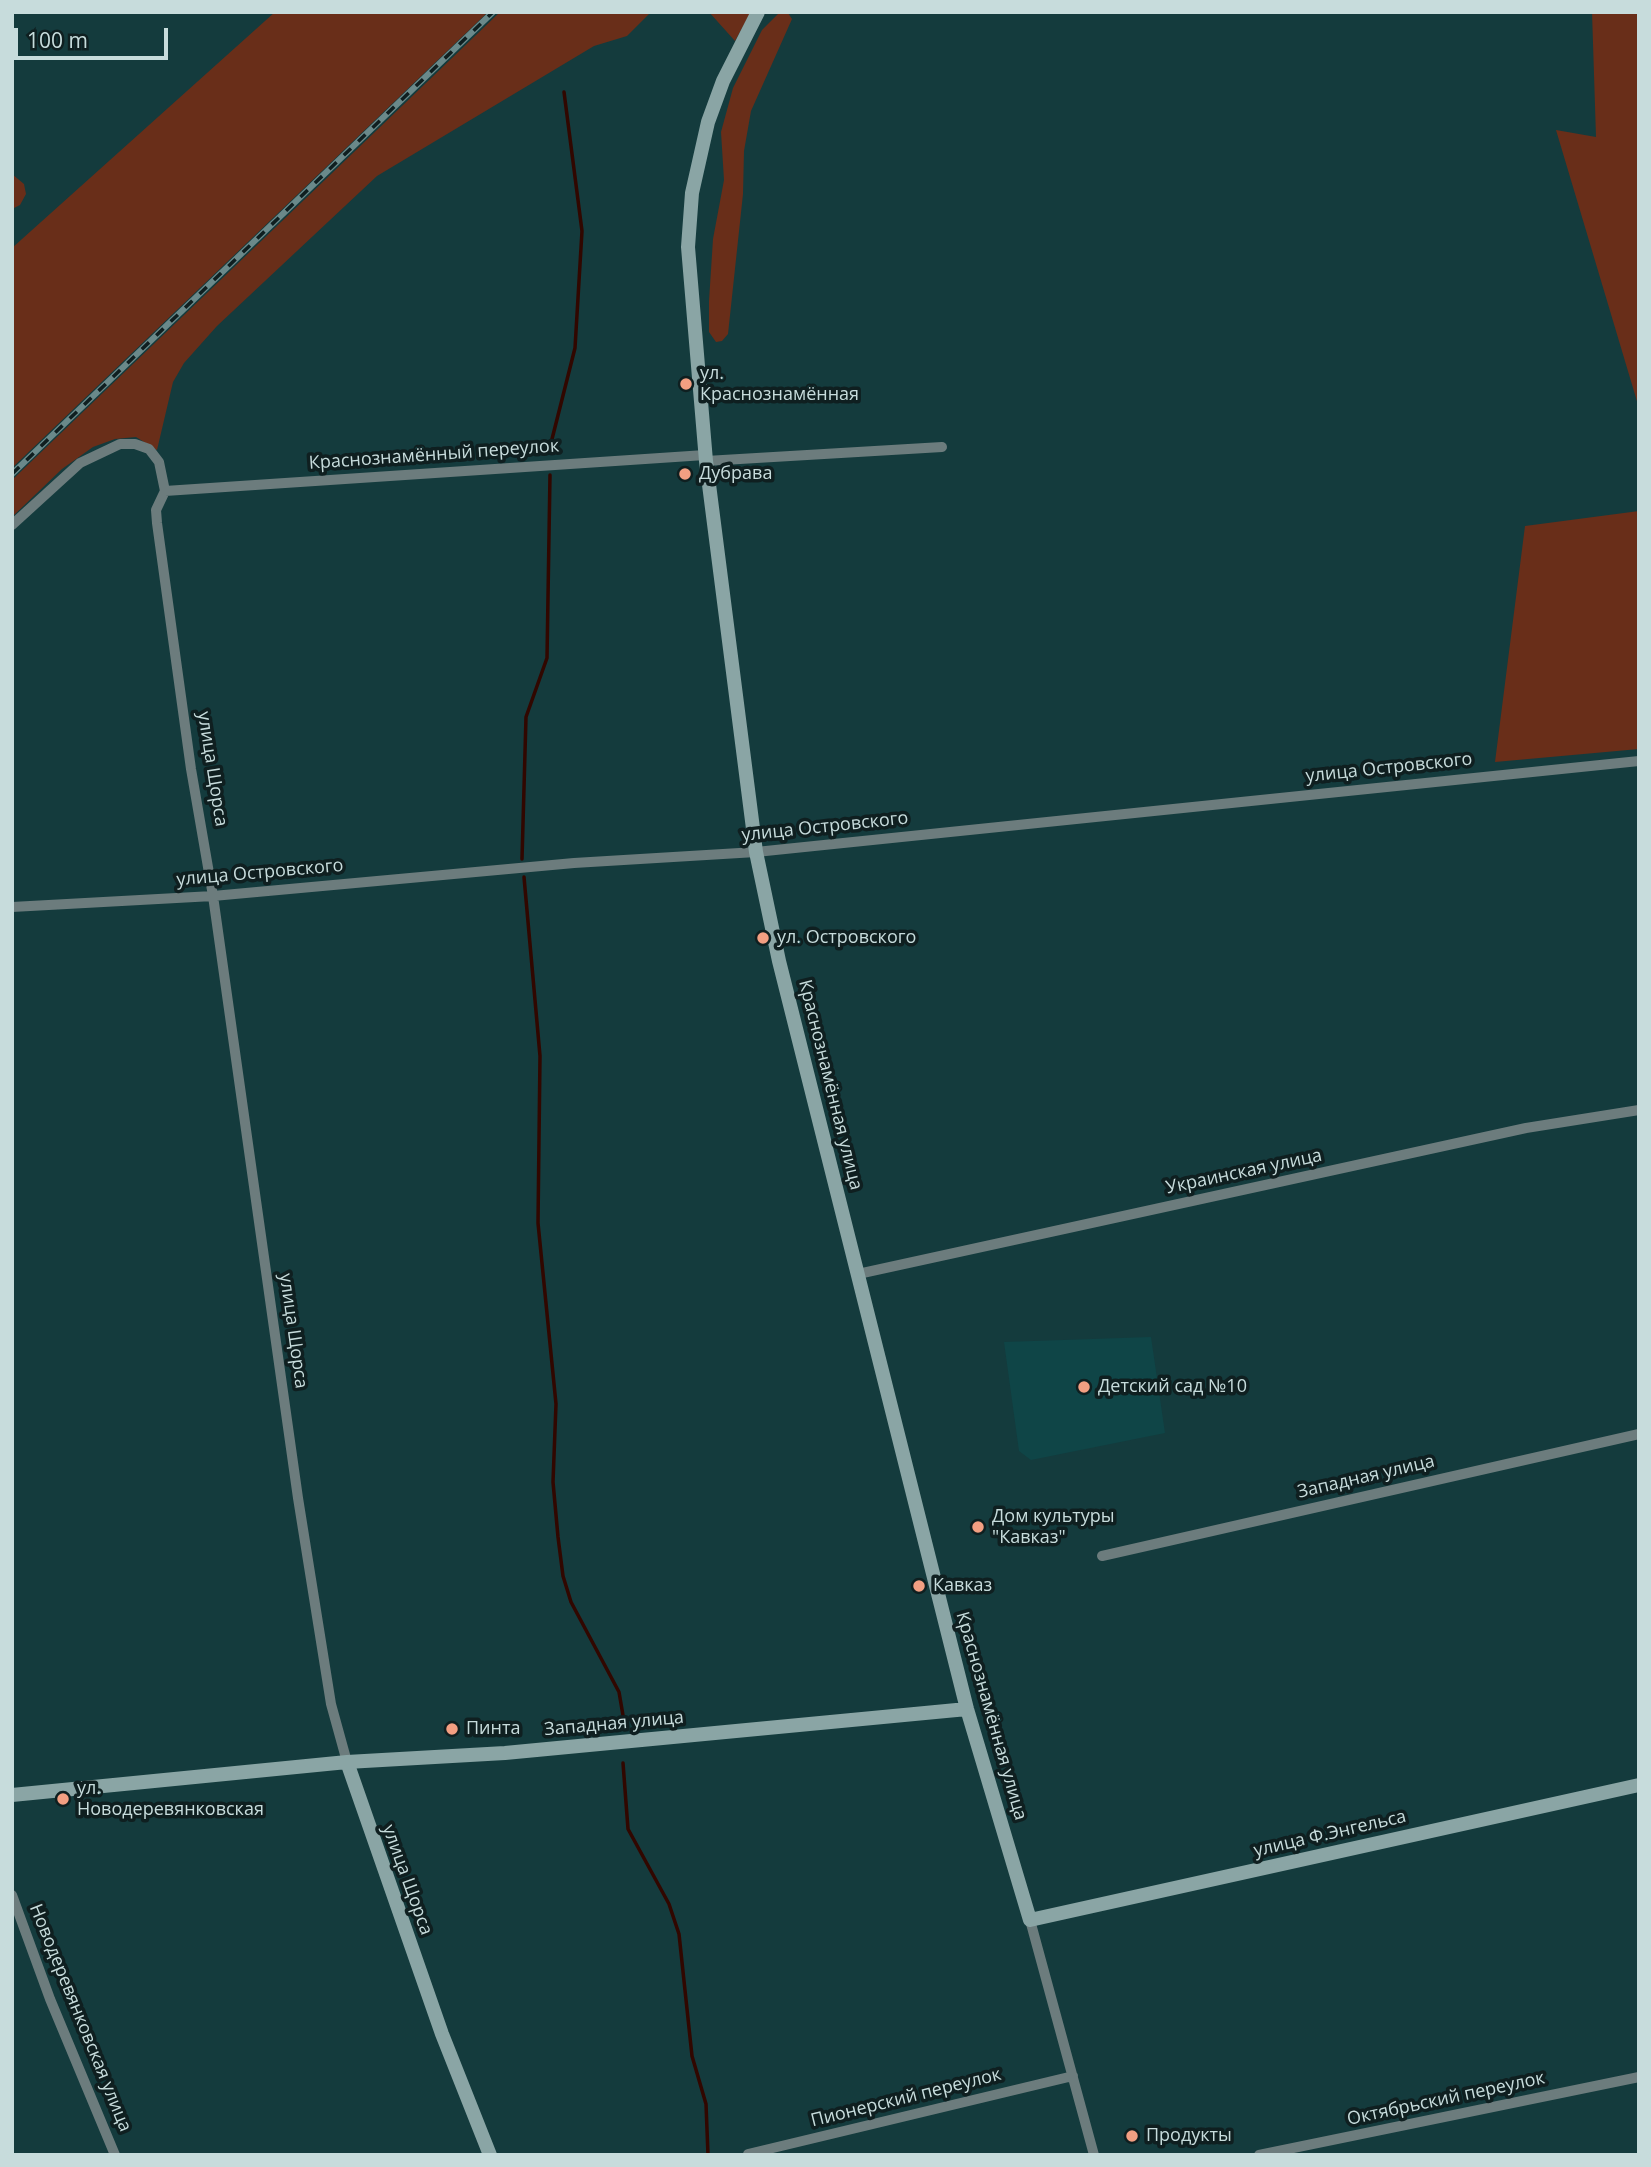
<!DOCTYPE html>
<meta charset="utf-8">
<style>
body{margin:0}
#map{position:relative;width:1651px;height:2167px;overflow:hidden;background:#143b3d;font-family:"Open Sans",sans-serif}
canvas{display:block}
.frame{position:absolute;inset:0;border:14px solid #c7dcdc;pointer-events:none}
.scale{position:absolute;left:14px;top:28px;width:154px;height:32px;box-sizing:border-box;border:4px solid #c7dcdc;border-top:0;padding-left:9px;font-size:21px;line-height:24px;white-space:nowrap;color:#c7dcdc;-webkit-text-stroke:5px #0f1f20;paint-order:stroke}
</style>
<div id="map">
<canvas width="1651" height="2167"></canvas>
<div class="frame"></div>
<div class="scale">100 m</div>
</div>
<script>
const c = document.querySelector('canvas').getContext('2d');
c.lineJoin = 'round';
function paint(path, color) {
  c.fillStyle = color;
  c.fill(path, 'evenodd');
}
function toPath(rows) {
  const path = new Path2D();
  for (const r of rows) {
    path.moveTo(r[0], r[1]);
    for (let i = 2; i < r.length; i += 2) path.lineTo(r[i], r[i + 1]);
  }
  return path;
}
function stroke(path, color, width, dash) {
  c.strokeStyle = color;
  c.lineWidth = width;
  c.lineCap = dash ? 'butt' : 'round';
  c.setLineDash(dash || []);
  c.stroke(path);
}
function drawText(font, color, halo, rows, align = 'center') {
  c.font = font + ' "Open Sans",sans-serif';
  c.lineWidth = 7;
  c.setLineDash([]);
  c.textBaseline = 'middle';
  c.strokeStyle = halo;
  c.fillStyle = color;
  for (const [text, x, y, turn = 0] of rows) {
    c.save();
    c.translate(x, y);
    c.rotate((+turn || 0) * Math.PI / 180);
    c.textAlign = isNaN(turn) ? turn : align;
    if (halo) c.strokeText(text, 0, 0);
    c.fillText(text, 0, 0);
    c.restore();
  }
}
paint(toPath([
 [1151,1337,1165,1433,1031,1460,1019,1451,1004,1342]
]), '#0f4547');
paint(toPath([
 [275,12,488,12,12,468,12,248],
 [500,12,651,12,627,36,594,46,377,176,217,326,184,363,173,382,157,450,136,437,115,439,93,447,62,469,12,517,12,480],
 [709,12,751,12,735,41],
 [1592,12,1639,12,1639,408,1556,130,1596,137],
 [779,13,788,13,792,19,751,111,744,151,743,194,728,334,722,341,716,342,709,332,709,301,713,239,724,180,721,132,733,88,762,30],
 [12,174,24,184,26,194,20,205,12,209],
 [1639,511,1639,749,1495,762,1525,526]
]), '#692e19');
stroke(toPath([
 [550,447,575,348,582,231,564,92],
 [522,859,526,717,547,658,550,475],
 [524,877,540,1056,538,1223,556,1404,553,1482,558,1537,563,1576,571,1602,619,1692,625,1727],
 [623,1763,628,1829,669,1904,679,1934,692,2056,706,2104,708,2155]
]), '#310700', 3.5);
stroke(toPath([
 [706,461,942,447],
 [165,491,156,510,157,523,191,769,213,896,298,1498,331,1704,347,1762],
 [165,491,705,455],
 [12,525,80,463,120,444,135,444,149,449,159,462,165,491],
 [12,907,213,896,574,863,756,852,1639,761],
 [858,1274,1526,1128,1639,1110],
 [1102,1556,1639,1434],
 [12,1895,50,1999,115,2155],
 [1030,1920,1094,2155],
 [748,2154,1073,2076],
 [1259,2155,1639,2077]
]), '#6c7c7d', 10);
stroke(toPath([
 [758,12,723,81,708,122,692,193,688,247,706,461,756,852,779,961,967,1709,1030,1920,1639,1785],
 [347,1762,442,2034,490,2155],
 [12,1795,347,1762,505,1753,967,1709]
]), '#8aa5a5', 14);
const rail = toPath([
 [12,474,493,12]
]);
stroke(rail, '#6a898a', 6);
stroke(rail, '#0f1f20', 3.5, [10]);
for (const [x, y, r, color] of [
 [686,384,7,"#f39f82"],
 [685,474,7,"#f39f82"],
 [763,938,7,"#f39f82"],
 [1084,1387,7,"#f39f82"],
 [978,1527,7,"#f39f82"],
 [919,1586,7,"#f39f82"],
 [452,1729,7,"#f39f82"],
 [63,1799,7,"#f39f82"],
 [1132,2136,7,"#f39f82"]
]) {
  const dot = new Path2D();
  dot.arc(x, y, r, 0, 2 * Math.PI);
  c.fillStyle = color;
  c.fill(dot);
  stroke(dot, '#0f1f20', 2.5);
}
drawText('18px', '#c7dcdc', '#0f1f20', [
 ["ул.",700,374],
 ["Краснознамённая",700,395],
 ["Дубрава",699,474],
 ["ул. Островского",777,938],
 ["Детский сад №10",1098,1387],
 ["Дом культуры",992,1517],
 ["\"Кавказ\"",992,1538],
 ["Кавказ",933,1586],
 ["Пинта",466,1729],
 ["ул.",77,1789],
 ["Новодеревянковская",77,1810],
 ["Продукты",1146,2136]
], 'left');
drawText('18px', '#c7dcdc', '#0f1f20', [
 ["Краснознамённый переулок",434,455,-4],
 ["улица Островского",1389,768,-6],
 ["улица Щорса",212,769,81],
 ["улица Островского",825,827,-6],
 ["улица Островского",260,873,-5],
 ["Краснознамённая улица",830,1085,76],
 ["Украинская улица",1244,1172,-12],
 ["улица Щорса",293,1331,82],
 ["Западная улица",1366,1477,-13],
 ["Краснознамённая улица",991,1716,74],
 ["Западная улица",614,1724,-5],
 ["улица Ф.Энгельса",1330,1834,-13],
 ["улица Щорса",407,1880,70],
 ["Новодеревянковская улица",80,2018,68],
 ["Пионерский переулок",906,2098,-14],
 ["Октябрьский переулок",1446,2099,-12]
]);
</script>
